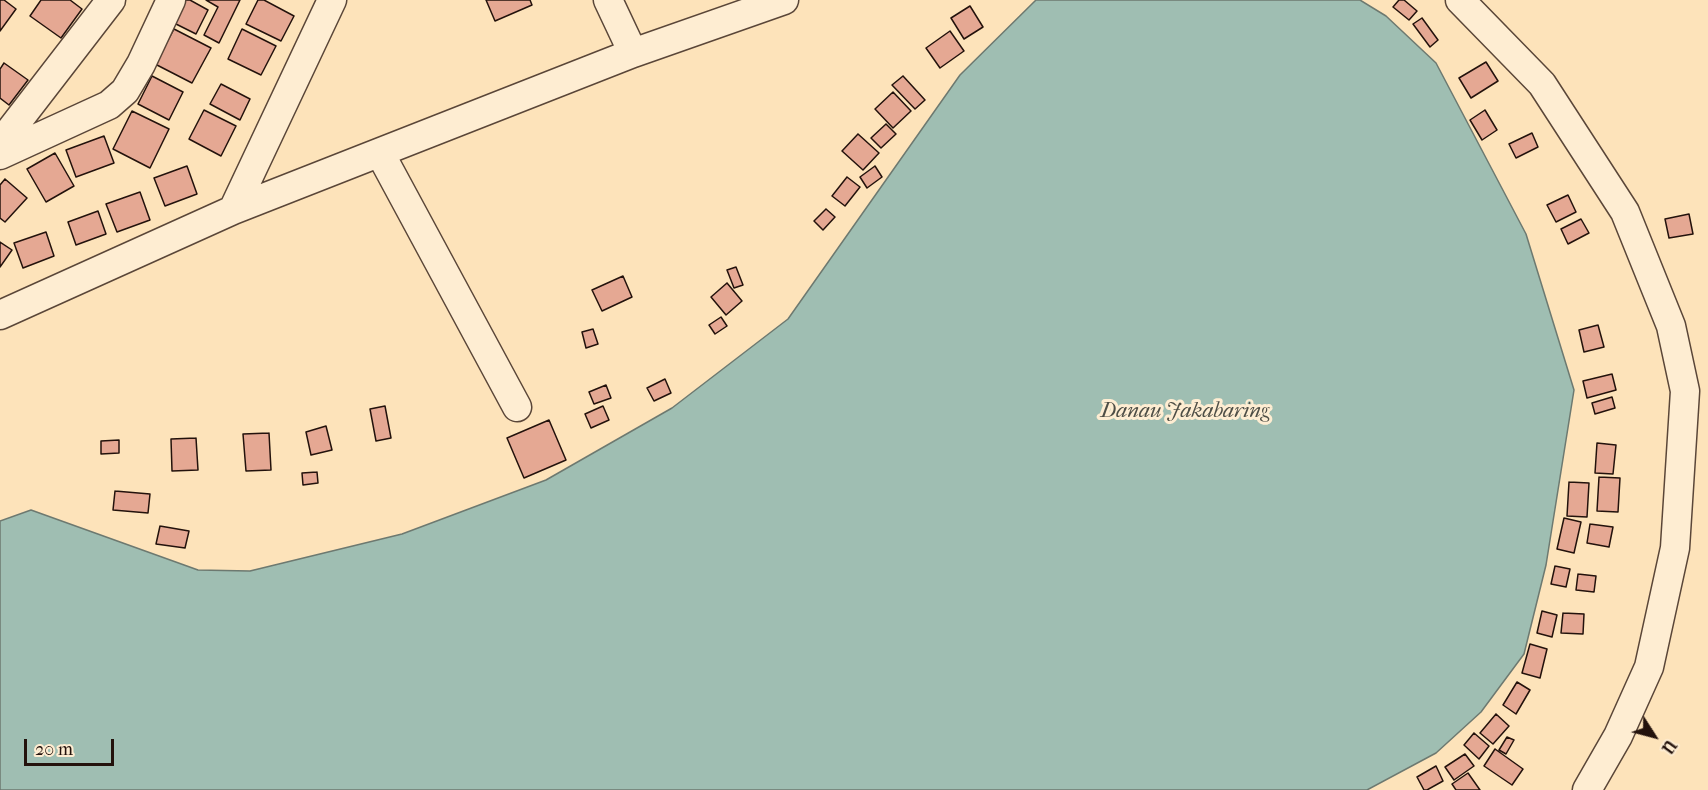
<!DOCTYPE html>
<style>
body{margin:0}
#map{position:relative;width:1708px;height:790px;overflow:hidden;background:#fde3ba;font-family:"IM FELL French Canon",serif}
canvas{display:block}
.north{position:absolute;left:1624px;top:706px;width:60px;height:60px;-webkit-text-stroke:4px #feedd2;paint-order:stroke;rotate:126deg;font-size:16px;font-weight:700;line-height:24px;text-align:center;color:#23120c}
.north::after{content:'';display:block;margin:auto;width:21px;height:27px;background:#23120c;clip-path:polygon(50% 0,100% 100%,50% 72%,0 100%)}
.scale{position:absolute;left:24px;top:739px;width:90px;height:27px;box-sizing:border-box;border:3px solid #23120c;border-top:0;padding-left:8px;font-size:18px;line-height:21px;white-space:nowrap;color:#23120c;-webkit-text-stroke:4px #feedd2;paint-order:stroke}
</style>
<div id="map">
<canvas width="1708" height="790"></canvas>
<div class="north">U</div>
<div class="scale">20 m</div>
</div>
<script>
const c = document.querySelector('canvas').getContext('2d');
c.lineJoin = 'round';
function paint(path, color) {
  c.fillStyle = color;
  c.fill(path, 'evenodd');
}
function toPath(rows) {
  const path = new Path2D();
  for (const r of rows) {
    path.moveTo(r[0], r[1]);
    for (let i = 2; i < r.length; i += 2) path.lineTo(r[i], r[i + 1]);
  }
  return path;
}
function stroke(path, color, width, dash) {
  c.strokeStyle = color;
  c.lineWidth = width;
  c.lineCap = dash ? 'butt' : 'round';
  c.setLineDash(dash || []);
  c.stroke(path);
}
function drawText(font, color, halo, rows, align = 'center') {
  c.font = font + ' "IM FELL French Canon",serif';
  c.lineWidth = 6;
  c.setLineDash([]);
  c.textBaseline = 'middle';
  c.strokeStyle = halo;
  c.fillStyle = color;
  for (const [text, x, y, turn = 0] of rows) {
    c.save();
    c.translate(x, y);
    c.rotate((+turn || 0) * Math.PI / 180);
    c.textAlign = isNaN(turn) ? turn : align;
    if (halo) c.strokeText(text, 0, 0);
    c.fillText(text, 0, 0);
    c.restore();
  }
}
const water = toPath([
 [1036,0,1360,0,1386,16,1436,63,1526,234,1574,390,1546,565,1524,654,1481,712,1436,753,1367,790,0,790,0,521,31,510,198,570,250,571,402,534,546,480,672,408,788,319,960,75,1036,0]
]);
paint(water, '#9fbeb2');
stroke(water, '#6d7970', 1.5);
const building = toPath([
 [0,0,4,0,16,9,0,31,0,0],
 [41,0,70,0,82,9,61,38,30,16,41,0],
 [183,0,190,0,208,10,196,34,172,22,183,0],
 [206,0,240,0,219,43,204,35,218,7,206,0],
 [258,0,264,0,294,16,281,41,246,24,258,0],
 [486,0,530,0,532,5,495,21,486,0],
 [1399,0,1404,0,1417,11,1409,20,1393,7,1399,0],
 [970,6,983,27,964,39,951,18,970,6],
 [1422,18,1438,40,1430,47,1413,24,1422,18],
 [174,29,211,48,192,83,155,64,174,29],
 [242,29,276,46,261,75,228,59,242,29],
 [950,31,964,51,940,68,926,48,950,31],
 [1486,62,1498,81,1471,98,1459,78,1486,62],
 [4,63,28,80,9,105,0,98,0,69,4,63],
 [152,76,183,92,169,120,138,104,152,76],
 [903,76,925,100,915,109,892,85,903,76],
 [221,84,250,99,240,120,210,104,221,84],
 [893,92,911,111,893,128,875,109,893,92],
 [204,110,236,126,221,156,189,139,204,110],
 [1485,110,1497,130,1482,140,1470,120,1485,110],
 [132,111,169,129,150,168,113,149,132,111],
 [886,124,896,134,881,148,871,138,886,124],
 [1532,133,1538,147,1516,158,1509,144,1532,133],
 [858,134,879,153,863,170,842,151,858,134],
 [104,136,114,163,76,177,66,150,104,136],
 [55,153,74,186,46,202,27,169,55,153],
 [187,166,197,194,165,206,154,178,187,166],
 [875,166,882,177,867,188,860,177,875,166],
 [847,177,860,187,845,206,832,196,847,177],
 [5,179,27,198,5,222,0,218,0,185,5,179],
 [140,192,150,220,117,232,106,204,140,192],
 [1568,195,1576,212,1556,222,1547,205,1568,195],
 [826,209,835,217,823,230,814,221,826,209],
 [98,211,106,234,76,245,68,222,98,211],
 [1689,214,1693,234,1669,238,1665,219,1689,214],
 [1581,219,1589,233,1568,244,1561,229,1581,219],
 [46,232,54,256,23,268,14,243,46,232],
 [0,242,12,250,0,267,0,242],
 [736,267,743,285,734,288,727,270,736,267],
 [623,276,632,297,602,311,592,290,623,276],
 [727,283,742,301,726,315,711,297,727,283],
 [721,317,727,326,715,334,709,325,721,317],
 [1598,325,1604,347,1584,352,1579,330,1598,325],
 [593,329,598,344,586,348,582,332,593,329],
 [1612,374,1616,390,1587,398,1583,381,1612,374],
 [665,379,671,393,654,401,647,388,665,379],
 [606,385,611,398,594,404,589,392,606,385],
 [1612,397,1615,408,1595,414,1592,403,1612,397],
 [385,406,391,438,376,441,370,409,385,406],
 [603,406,609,420,591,428,585,414,603,406],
 [549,420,566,460,524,478,507,438,549,420],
 [326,426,332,450,311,455,306,432,326,426],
 [269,433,271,470,246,471,243,434,269,433],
 [196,438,198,470,172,471,171,439,196,438],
 [119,440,119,453,101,454,101,441,119,440],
 [1597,443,1616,445,1613,474,1595,473,1597,443],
 [317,472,318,483,303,485,302,473,317,472],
 [1599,477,1620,478,1618,512,1597,511,1599,477],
 [1569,482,1589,483,1587,517,1567,516,1569,482],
 [115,491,150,494,148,513,113,510,115,491],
 [1564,518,1581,522,1574,553,1557,549,1564,518],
 [1590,524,1613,527,1609,547,1587,543,1590,524],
 [160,526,189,531,185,548,156,544,160,526],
 [1555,566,1570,569,1566,587,1551,584,1555,566],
 [1578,574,1596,576,1594,592,1576,590,1578,574],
 [1542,611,1557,615,1552,637,1537,633,1542,611],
 [1563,613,1584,614,1583,634,1561,633,1563,613],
 [1530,644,1547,649,1540,678,1522,673,1530,644],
 [1517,682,1530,690,1516,714,1503,705,1517,682],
 [1496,714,1509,726,1493,744,1480,733,1496,714],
 [1474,733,1489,746,1479,759,1464,745,1474,733],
 [1507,737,1514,740,1506,754,1499,750,1507,737],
 [1495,749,1523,769,1512,785,1484,766,1495,749],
 [1465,754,1474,766,1454,780,1445,767,1465,754],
 [1436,766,1443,781,1427,790,1424,790,1417,777,1436,766],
 [1468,773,1480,790,1456,790,1452,784,1468,773]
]);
paint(building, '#e5a893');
stroke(building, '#23120c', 1.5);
const minor = toPath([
 [608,0,633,53],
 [1460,0,1542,84,1625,212,1671,326,1685,391,1675,548,1649,667,1618,736,1587,790],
 [0,144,111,0],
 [380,153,517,407],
 [0,155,109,105,125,91,141,64,171,0],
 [233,210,332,0],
 [0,315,233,210,633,53,784,0]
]);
stroke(minor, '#5a4638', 31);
stroke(minor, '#feedd2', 28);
drawText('italic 21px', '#4e4e46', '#feedd2', [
 ["Danau Jakabaring",1185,412]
]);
</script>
